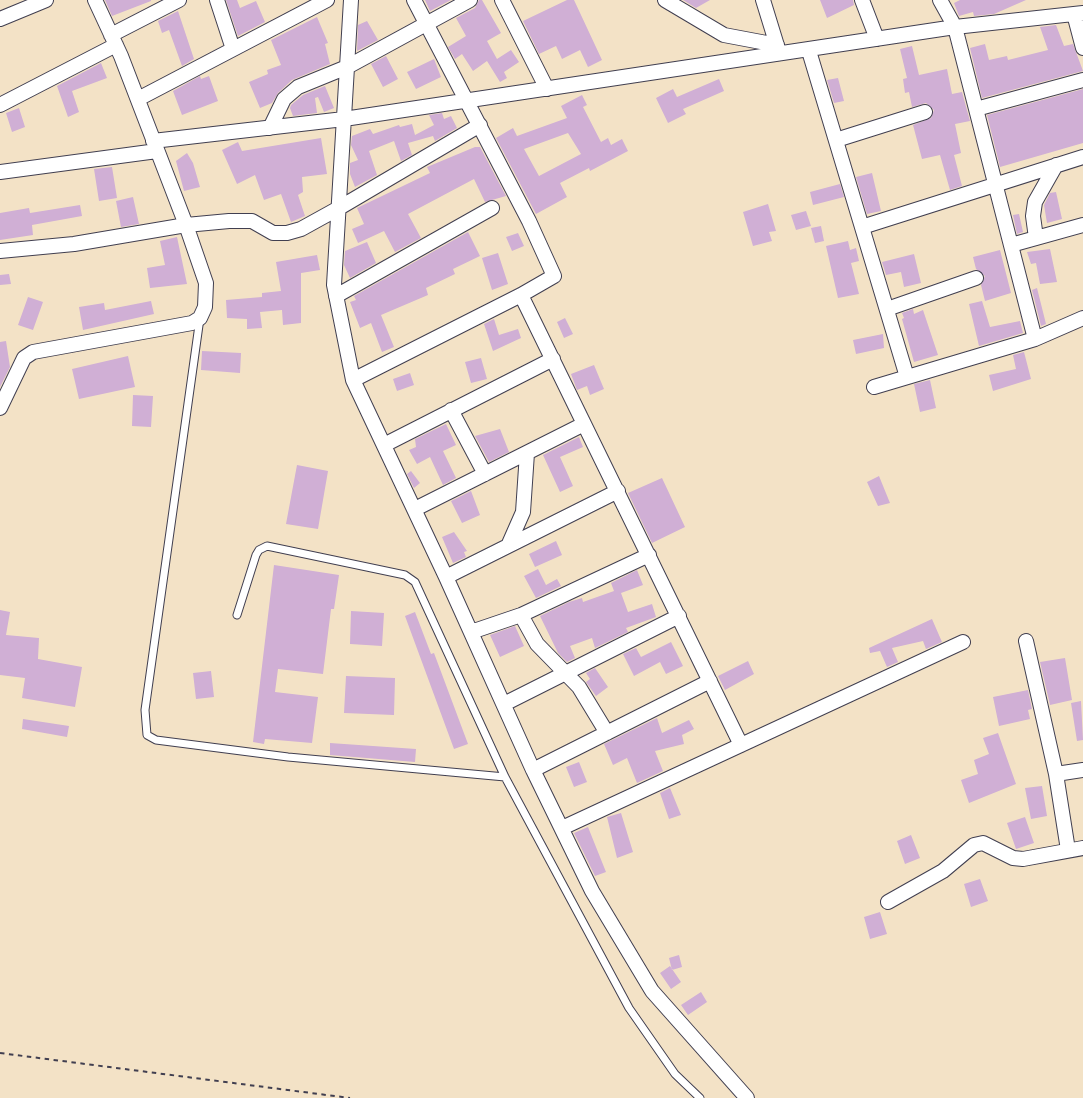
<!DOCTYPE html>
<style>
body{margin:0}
canvas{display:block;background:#f3e2c6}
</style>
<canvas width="1083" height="1098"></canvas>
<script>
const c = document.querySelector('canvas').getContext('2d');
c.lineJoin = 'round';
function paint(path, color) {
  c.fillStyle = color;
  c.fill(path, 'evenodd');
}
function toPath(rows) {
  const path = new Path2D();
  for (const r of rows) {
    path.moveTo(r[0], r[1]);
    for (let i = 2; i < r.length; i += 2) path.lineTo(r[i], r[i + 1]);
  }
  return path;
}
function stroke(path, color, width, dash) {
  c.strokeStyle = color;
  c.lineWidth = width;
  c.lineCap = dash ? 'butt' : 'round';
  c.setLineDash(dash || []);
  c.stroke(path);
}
paint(toPath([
 [105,0,151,0,151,1,112,16],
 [226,0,237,0,240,8,256,1,265,22,238,36],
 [425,0,451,0,430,11],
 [479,0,482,0,501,33,487,41,497,59,511,50,519,62,504,72,507,78,500,82,487,61,473,71,462,54,455,59,448,47,466,36,456,18,475,8],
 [567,0,574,0,602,60,588,67,580,50,562,59,556,46,539,54,523,21],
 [683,0,710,0,696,8],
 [820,0,853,0,854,5,827,18],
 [960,0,1026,0,994,14,974,16,973,12,959,16,954,3],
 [178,11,194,59,182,66,169,30,162,33,158,21],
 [317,17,328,43,325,44,330,64,292,80,278,93,272,103,260,108,249,82,268,74,267,70,281,65,271,40],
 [367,21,378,40,357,51,358,25],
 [1056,25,1064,46,1073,44,1083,71,982,98,970,48,985,44,989,60,1007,56,1008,60,1048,50,1040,27],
 [912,46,919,75,947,69,952,94,962,92,970,121,955,124,961,153,954,155,962,186,950,190,940,155,922,159,913,125,931,118,934,110,926,103,912,107,909,92,905,93,903,79,907,78,900,49],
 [386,56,398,79,383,87,371,64],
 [434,59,441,77,416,89,407,72],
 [101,63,107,78,72,91,79,112,68,117,57,86],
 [200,76,201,79,209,76,218,101,182,115,173,91],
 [838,78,844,101,834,103,827,80],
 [719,79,724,91,683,109,686,114,668,123,656,98,673,89,677,97],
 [325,86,334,108,324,112,318,97,315,98,317,113,293,116,290,108,291,105,303,95],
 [1083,89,1083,143,1000,167,987,115],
 [582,95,587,105,583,107,601,142,608,138,611,145,622,139,628,151,590,171,589,168,560,183,567,197,536,214,496,138,513,128,517,136,567,118,561,106],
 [568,133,581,154,539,176,524,149],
 [19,108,25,127,12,132,6,113],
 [442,113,444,119,451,116,457,128,435,141,433,136,408,143,412,155,401,161,394,141,369,151,377,175,355,187,350,174,350,163,358,160,351,145,352,136,370,129,373,134,399,125,400,127,412,124,415,135,434,125,429,115],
 [321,138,327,174,302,177,303,192,298,195,305,216,291,222,281,194,264,200,255,175,237,184,222,150,238,142,242,151],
 [475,147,480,147,506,196,485,202,474,179,408,214,421,238,395,252,384,231,358,243,352,229,364,224,357,208,430,173,427,167],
 [187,153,193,163,200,187,184,191,176,161],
 [112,167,117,198,99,201,94,169],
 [872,173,881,211,867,214,856,177],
 [840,184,844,197,813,205,810,192],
 [1056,192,1062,219,1047,223,1044,205,1050,193],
 [133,197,139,224,121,227,116,201],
 [768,204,776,231,769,232,772,241,753,246,743,212],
 [80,205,82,216,32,225,33,235,0,240,0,213,29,208,30,213],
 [806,211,811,226,796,230,791,215],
 [1019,214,1023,232,1017,234,1013,215],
 [821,226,824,241,815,243,811,228],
 [468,232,480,256,453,269,455,274,426,288,428,295,381,315,394,347,382,352,371,323,360,328,350,302,356,300,354,296],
 [518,233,524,246,512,251,506,237],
 [177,237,187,284,150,288,147,268,165,265,160,241],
 [848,241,850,250,856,248,859,261,851,263,859,294,838,298,826,246],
 [367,242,376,263,350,278,344,265,345,251],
 [1050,249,1057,282,1040,284,1036,263,1031,264,1027,252],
 [1000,250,1011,293,985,301,981,285,985,276,976,269,973,257],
 [498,253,508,284,492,290,482,258],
 [914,254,921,283,904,287,901,272,886,275,882,262],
 [317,255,320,270,301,273,301,323,283,325,282,310,260,312,262,328,247,329,247,319,227,318,226,300,262,297,262,293,281,291,276,262],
 [9,274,11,284,0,285,0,275],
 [1037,288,1046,324,1041,326,1032,290],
 [28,297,43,302,33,330,18,325],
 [151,301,154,314,83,330,79,307,104,303,105,310],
 [982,301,990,327,1020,321,1023,333,979,346,969,304],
 [913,309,914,314,923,310,938,355,914,362,902,319,904,318,902,313],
 [565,318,573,334,564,338,557,322],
 [494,319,499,335,518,329,521,338,493,351,484,324],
 [883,334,884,348,856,354,853,340],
 [6,341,10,367,0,387,0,342],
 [202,351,241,353,240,373,201,370],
 [1024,352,1031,379,993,391,989,375,1016,369,1013,355],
 [128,356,135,387,79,399,72,369],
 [481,358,487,379,471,383,465,362],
 [594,365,604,389,590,395,587,386,577,390,571,374],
 [410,373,414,385,397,391,393,379],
 [930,380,936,408,920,412,914,384],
 [133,395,153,396,151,427,132,426],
 [446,424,456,445,443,451,456,478,443,485,430,457,417,464,409,450,416,447,415,439],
 [500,429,509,452,489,462,475,436],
 [579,437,583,447,560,457,573,486,560,492,543,455],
 [297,465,328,471,318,529,286,524],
 [411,471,420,483,414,488,407,474],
 [879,476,890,503,878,506,867,482],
 [662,478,685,527,652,543,628,493],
 [471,491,480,515,462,523,451,501],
 [454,532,467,551,464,552,466,557,453,563,442,537],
 [556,541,562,555,535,567,529,554],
 [274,565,339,575,334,609,331,609,323,674,278,669,275,692,318,697,312,743,265,739,264,744,253,742],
 [538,569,546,585,557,579,561,586,536,598,524,576],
 [637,570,643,585,621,593,628,612,652,604,656,617,626,628,628,632,595,648,592,638,570,646,575,658,567,662,558,653,540,616,569,602,582,598,583,602,614,591,611,583],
 [0,610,10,612,6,635,39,638,38,659,82,667,75,707,22,698,25,678,0,675],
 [351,611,384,613,382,646,350,644],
 [415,612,431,654,434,653,468,744,454,749,405,616],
 [932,619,942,642,926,649,923,641,892,648,898,662,887,667,880,651,870,653,869,648],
 [515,626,524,646,500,657,490,635],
 [671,642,683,666,666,674,660,662,634,676,623,654,636,648,641,657],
 [1065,658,1072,700,1050,705,1040,662],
 [748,661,754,674,725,690,718,676],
 [595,668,608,687,596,696,586,682,590,679,586,673],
 [211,671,214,697,196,699,193,673],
 [346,676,395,678,394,715,344,713],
 [1028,690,1032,709,1028,710,1030,719,999,726,993,697],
 [1081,701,1083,740,1077,741,1071,703],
 [657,718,662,733,689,720,694,729,682,735,684,744,655,751,663,771,637,783,627,758,613,765,604,744],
 [23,719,69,726,67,737,22,729],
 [998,733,1016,784,969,803,961,780,978,774,974,760,989,754,983,738],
 [330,743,416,749,415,762,330,755],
 [579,762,587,782,574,787,566,767],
 [1042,786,1047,816,1031,819,1025,788],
 [670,788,681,815,669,819,660,793],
 [621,813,633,852,617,858,607,817],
 [1025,817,1034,843,1016,849,1007,823],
 [588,827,606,872,595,876,574,833],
 [911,835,920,858,905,864,897,841],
 [980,879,988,901,971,907,964,884],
 [880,912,887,934,870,939,864,917],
 [679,955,682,967,672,970,669,958],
 [670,966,681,982,671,989,660,973],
 [701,992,707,1002,688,1015,681,1005]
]), '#d0afd5');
const lane = toPath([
 [200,318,145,710,147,735,156,740,288,757,505,777],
 [237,615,256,555,259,550,267,546,405,575,415,582,505,777,629,1008,675,1074,700,1098]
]);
const street = toPath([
 [217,0,233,49],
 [351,0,334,285,353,380,446,577,533,770,592,891,652,991,747,1098],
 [502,0,547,89],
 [665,0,724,35,777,45],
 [763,0,779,52],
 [862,0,877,39],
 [940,0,955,27,1035,339],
 [1074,14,1083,48],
 [0,19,46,0],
 [111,35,179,0],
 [809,51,907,377],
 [138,99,327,0],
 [0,105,116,45],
 [976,109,1083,80],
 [270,128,284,99,298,87,347,67,470,0],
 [836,140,925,112],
 [153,141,344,119,955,27,1083,13],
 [0,172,157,151],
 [862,227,1083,157],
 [1036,238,1033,216,1035,202,1056,165],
 [1011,245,1083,225],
 [0,251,74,244,186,225,229,221,252,221,273,233,287,233,301,229,339,208,480,125],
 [521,295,741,745],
 [336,296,492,208],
 [887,309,976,278],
 [353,380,521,295,554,276,529,221,414,0],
 [874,387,1035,339,1083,318],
 [0,408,24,358,33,352,192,323,200,318,205,307,206,283,186,225,121,56,95,0],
 [451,410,485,474],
 [384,445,553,359],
 [415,509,584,424],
 [508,546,523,512,527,453],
 [446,577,618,491],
 [521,615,537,644,579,687,607,733],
 [471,632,521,615,649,555],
 [1026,641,1056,774,1068,850],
 [504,704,679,616],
 [533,770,710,681],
 [1056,774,1083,770],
 [562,828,963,642],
 [888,902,943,871,974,845,983,843,1013,858,1023,859,1083,848]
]);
stroke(lane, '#413f50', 9);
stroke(street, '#413f50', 16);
stroke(toPath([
 [0,1053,350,1098]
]), '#413f50', 2, [4.5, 4.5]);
stroke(lane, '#fff', 7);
stroke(street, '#fff', 14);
</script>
